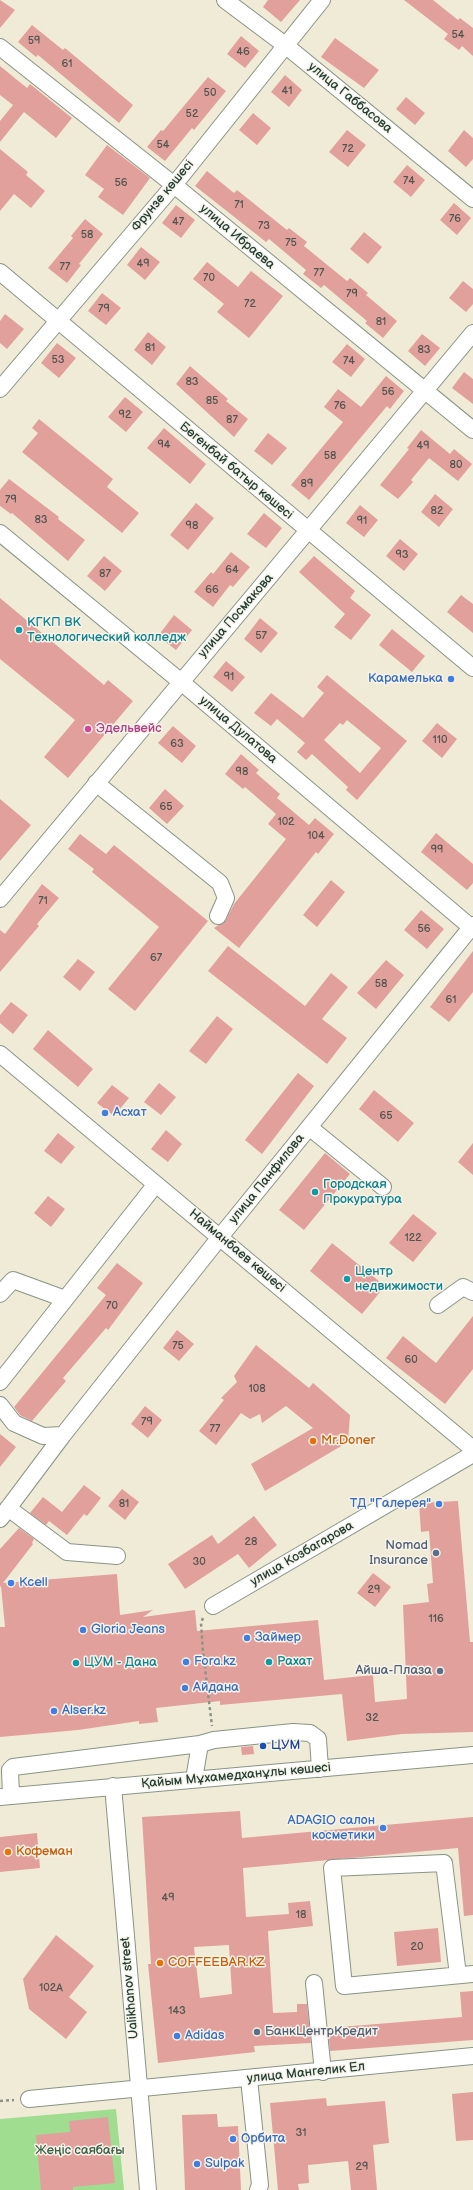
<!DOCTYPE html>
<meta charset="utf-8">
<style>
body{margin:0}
canvas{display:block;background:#f0ebd6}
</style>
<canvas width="473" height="2190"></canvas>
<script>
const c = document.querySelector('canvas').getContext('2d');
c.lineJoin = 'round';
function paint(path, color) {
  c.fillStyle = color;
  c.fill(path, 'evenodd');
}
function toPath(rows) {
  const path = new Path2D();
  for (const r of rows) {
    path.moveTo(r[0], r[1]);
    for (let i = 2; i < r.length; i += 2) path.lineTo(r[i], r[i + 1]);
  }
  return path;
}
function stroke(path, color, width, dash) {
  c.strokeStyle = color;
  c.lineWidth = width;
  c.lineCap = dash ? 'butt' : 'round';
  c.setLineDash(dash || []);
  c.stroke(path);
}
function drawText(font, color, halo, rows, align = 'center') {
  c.font = font + ' "Balsamiq Sans",sans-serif';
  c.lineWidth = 3;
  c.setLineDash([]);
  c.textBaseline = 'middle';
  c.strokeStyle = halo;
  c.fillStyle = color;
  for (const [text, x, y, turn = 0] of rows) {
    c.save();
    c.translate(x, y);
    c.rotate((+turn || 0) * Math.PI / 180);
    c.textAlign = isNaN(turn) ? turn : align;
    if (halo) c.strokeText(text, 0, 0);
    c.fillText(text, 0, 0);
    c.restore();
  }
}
paint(toPath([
 [116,2109,124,2190,0,2190,0,2119]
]), '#a0dd91');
paint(toPath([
 [0,0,15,10,0,28],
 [268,0,300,0,281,22,263,7],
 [404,0,433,0,458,20,460,18,473,28,473,56,462,46,459,50,444,39,448,34],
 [32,25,63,50,65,48,133,105,119,123,38,55,36,57,18,42],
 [241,36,259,51,245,68,227,54],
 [335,38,379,70,364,88,321,57],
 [0,66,27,88,30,84,72,118,56,138,24,112,0,142,0,121,13,105,0,95],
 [285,75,302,90,289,107,271,92],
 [208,77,226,91,194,130,192,128,165,161,147,147,161,130,163,131],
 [406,97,425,113,415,125,396,109],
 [253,113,271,128,257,145,239,130],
 [347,130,366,145,348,167,329,152],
 [464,130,473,138,473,159,466,167,448,151],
 [107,145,150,178,123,215,98,197,104,189,85,175],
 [0,149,28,172,26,175,45,191,31,208,14,194,0,211],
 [407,165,425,180,411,197,393,182],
 [207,171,234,193,237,190,287,230,289,228,307,242,304,246,347,281,350,278,368,293,366,295,397,321,383,338,365,323,367,321,324,285,321,288,303,274,306,270,269,239,266,242,195,186],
 [454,203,471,218,457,235,440,220],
 [176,205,195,220,181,238,162,223],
 [85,219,103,234,79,264,81,265,67,283,48,268,73,238,71,236],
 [364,232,382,247,368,264,350,249],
 [141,247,160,262,145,280,127,265],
 [207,262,238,287,251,271,283,296,249,338,217,312,224,304,193,279],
 [463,281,473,289,473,304,466,312,449,298],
 [102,293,121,308,106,325,88,311],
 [5,314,24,329,7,349,0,343,0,321],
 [148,332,166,347,152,365,134,350],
 [422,334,440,348,425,366,408,351],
 [57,343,76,358,59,378,41,363],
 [347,344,365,359,351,377,332,362],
 [190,366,228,399,226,401,248,419,234,437,176,384],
 [464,372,473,379,473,404,452,388],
 [386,376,404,391,390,409,387,406,309,500,291,485,343,422,324,407,338,389,361,407],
 [125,397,143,412,126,432,108,417],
 [39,419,113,479,107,487,139,513,122,533,22,452,38,433,32,428],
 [164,428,206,464,190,484,147,448],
 [421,430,450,454,454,449,472,464,458,481,429,458,411,480,413,482,398,499,380,485,409,449,407,448],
 [268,433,287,448,272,465,254,451],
 [9,479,59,517,58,519,85,540,68,561,12,513,11,514,0,506,0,490],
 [435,494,453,509,439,527,421,512],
 [196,503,214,518,188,550,170,535],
 [360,505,378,520,364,537,346,523],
 [264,513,282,528,266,548,247,534],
 [400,539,418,554,404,571,386,556],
 [231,552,250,567,233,587,230,585,213,607,194,592,211,572,213,574],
 [104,556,122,571,105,591,87,576],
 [314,556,355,591,350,598,371,615,351,640,334,627,345,614,299,572],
 [461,595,473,604,473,633,447,612],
 [0,598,104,685,108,680,133,701,68,778,44,757,75,720,0,659],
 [174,615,192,630,176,650,158,636],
 [260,618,278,633,261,653,244,639],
 [392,629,425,656,412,672,379,645],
 [226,661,245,677,232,692,213,677],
 [327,675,407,741,357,800,346,790,348,787,312,754,306,760,297,752,305,743,277,719,271,726,254,713,271,693,303,718,324,693,317,687],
 [347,720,381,748,360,773,324,740,340,723,343,725],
 [437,723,457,739,442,758,422,741],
 [173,726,196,746,182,763,158,743],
 [241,754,259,770,256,773,280,794,277,798,309,825,315,818,334,834,318,854,316,852,239,948,214,928,226,920,234,904,286,839,268,824,276,814,245,787,243,789,225,774],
 [165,789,184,806,167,824,149,808],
 [0,799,31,825,0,861],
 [436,833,473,864,473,883,467,890,421,852],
 [80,834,106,854,114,845,208,921,135,1011,108,989,159,927,92,872,94,869,68,849],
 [331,880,345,892,317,927,303,915],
 [42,884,59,898,37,924,39,926,0,972,0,930,5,934],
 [421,910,444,929,427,949,404,930],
 [228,946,305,1006,331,973,348,987,322,1019,347,1038,327,1064,208,971],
 [473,951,473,992,449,1022,430,1007],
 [78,959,95,972,80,991,63,977],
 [386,960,404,975,376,1009,357,993],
 [11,1002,28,1015,13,1034,0,1023,0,1015],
 [217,1016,233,1029,206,1064,189,1051],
 [48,1030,93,1069,78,1087,33,1049],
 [298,1073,314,1086,262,1154,245,1140],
 [159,1083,176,1097,161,1115,144,1102],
 [112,1085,129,1098,114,1116,97,1103],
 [374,1090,414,1123,398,1142,359,1109],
 [166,1130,182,1144,168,1162,151,1149],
 [58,1133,75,1147,61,1164,44,1151],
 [473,1143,473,1175,458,1162],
 [325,1153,350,1174,304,1230,279,1210],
 [48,1196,65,1209,51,1227,34,1213],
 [413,1214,437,1233,413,1262,389,1243],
 [332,1243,385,1286,362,1314,310,1271],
 [117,1263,143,1283,108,1330,106,1328,63,1378,66,1381,32,1421,20,1415,14,1407,106,1295,97,1288],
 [473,1316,473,1369,445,1404,386,1358,403,1336,436,1363],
 [177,1330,194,1344,179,1361,163,1348],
 [256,1345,309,1388,313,1383,350,1415,348,1442,265,1491,251,1464,313,1428,286,1406,262,1423,260,1414,250,1419,241,1413,216,1445,199,1431,224,1400,221,1398,237,1382,234,1376],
 [145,1406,162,1420,148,1438,131,1424],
 [0,1434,16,1447,0,1467],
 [84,1485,101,1498,87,1516,84,1514,67,1535,49,1521,46,1525,30,1513,43,1497,62,1512],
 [122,1489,139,1502,125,1520,108,1506],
 [458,1501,470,1642,473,1642,473,1732,402,1734,347,1741,342,1694,220,1705,220,1701,156,1708,158,1722,139,1724,139,1721,78,1730,0,1737,0,1627,5,1627,1,1586,0,1587,0,1549,19,1528,34,1539,32,1543,33,1544,3,1583,117,1574,120,1615,153,1610,143,1617,195,1610,197,1631,318,1620,324,1680,373,1675,375,1702,407,1699,403,1605,429,1602,427,1584,433,1583,429,1531,421,1532,419,1503],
 [254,1516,277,1545,249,1568,238,1554,185,1589,168,1564,212,1535,218,1544],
 [373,1573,391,1587,375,1607,357,1593],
 [253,1746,254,1754,242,1755,241,1747],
 [240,1811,242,1838,473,1817,473,1915,464,1916,458,1848,243,1868,246,1917,289,1914,288,1903,310,1901,313,1926,268,1931,273,2013,297,2012,297,2004,307,2004,311,2043,254,2046,255,2052,158,2063,148,1964,151,1964,142,1817],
 [229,1945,232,1994,200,1998,194,1947],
 [37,1833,40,1868,0,1872,0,1837],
 [438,1928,441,1962,397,1966,394,1932],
 [56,1935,94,1966,69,1997,87,2012,66,2039,29,2009,23,1979],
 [473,1991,473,2040,330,2051,328,2028,462,2017,460,1992],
 [473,2092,473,2140,456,2141,452,2094],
 [326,2098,327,2106,385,2101,389,2143,373,2145,377,2190,351,2190,348,2161,308,2165,309,2183,298,2184,299,2190,278,2190,270,2103],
 [217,2114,218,2127,238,2126,241,2190,185,2190,182,2115],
 [108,2117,115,2183,73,2187,73,2190,41,2190,36,2135,70,2132,69,2121]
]), '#e1a09c');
const minor = toPath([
 [225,0,285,45,473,199],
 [0,47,174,185,473,430],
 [0,272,473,668],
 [0,389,174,185,322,0],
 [0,533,180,681,473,929],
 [96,783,220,883,226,898,218,916],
 [0,899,473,333],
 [0,1054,473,1449],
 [309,1127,383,1187],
 [0,1294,13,1280,65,1299],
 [438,1305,463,1287,473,1292],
 [0,1382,156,1184],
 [0,1405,14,1423,43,1436,63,1435],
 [8,1508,67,1552,117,1556],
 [0,1519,63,1435,220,1237,473,925],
 [213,1606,473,1454],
 [194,1779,200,1744],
 [113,1786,148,2190],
 [11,1796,10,1770,13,1767,200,1744,214,1740,293,1732,310,1733,318,1739,320,1769],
 [0,1797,473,1755],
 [458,1975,444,1863,332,1868,344,1986,473,1974],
 [314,1983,323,2072],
 [249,2079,260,2185,258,2190],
 [29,2099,473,2056]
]);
stroke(minor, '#889485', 18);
stroke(toPath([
 [203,1618,201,1623,203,1652,212,1726],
 [0,2101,14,2100]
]), '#889485', 2.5, [3, 3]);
stroke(minor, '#fff', 16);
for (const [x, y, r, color] of [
 [19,630,4,"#0f9aa8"],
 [451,679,4,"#3f7fe0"],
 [88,729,4,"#d1479c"],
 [105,1113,4,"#3f7fe0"],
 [315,1192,4,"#0f9aa8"],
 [347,1279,4,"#0f9aa8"],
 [313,1441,4,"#e8710a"],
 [439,1504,4,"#3f7fe0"],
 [436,1553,4,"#5c6f8a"],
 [11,1583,4,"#3f7fe0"],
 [83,1630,4,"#3f7fe0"],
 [247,1638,4,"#3f7fe0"],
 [186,1662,4,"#3f7fe0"],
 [269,1662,4,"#0f9aa8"],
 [76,1663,4,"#0f9aa8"],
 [440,1671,4,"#5c6f8a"],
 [185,1688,4,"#3f7fe0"],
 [54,1711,4,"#3f7fe0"],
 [263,1746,4,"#1a4fb4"],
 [383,1828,4,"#3f7fe0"],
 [8,1852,4,"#e8710a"],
 [160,1963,4,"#e8710a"],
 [257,2032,4,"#5c6f8a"],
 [177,2036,4,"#3f7fe0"],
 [233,2139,4,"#3f7fe0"],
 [197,2164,4,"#3f7fe0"]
]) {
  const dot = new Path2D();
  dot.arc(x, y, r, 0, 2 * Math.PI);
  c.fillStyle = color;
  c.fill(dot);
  stroke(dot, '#f7f3e8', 1.5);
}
drawText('11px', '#50564e', null, [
 ["54",458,35],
 ["59",34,41],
 ["46",243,52],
 ["61",67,64],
 ["41",287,91],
 ["50",210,93],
 ["52",192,114],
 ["54",163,145],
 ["72",348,149],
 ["74",409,181],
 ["56",121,183],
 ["71",239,205],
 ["76",455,219],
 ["47",178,222],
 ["73",264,226],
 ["58",87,235],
 ["75",291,243],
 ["49",143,264],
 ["77",65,267],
 ["77",319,273],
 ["70",209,278],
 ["79",352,294],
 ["72",250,304],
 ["79",104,309],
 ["81",381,322],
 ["81",150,348],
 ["83",424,350],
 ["53",58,360],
 ["74",349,361],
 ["83",192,382],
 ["56",388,392],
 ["85",212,401],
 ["76",340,406],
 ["92",125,415],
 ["87",232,420],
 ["94",164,445],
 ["49",423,446],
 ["58",330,456],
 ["80",456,465],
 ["89",307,484],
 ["79",11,500],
 ["82",437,511],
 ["83",41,520],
 ["91",362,521],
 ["98",192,526],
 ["93",402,555],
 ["64",232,570],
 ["87",105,574],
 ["66",212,590],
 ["57",261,636],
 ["91",229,677],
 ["110",440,740],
 ["63",177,744],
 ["98",242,772],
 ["65",166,807],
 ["102",286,822],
 ["104",316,836],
 ["99",437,850],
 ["71",43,901],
 ["56",424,929],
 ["67",156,958],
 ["58",381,984],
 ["61",451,1000],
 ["65",386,1116],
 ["122",413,1238],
 ["70",112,1306],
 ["75",178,1346],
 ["60",411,1360],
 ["108",257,1389],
 ["79",147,1422],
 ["77",215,1429],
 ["81",124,1504],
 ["28",251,1542],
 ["30",199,1562],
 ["29",374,1590],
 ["116",436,1619],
 ["32",372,1718],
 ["49",168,1898],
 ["18",301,1915],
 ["20",417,1947],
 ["102А",51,1988],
 ["143",177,2011],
 ["31",301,2133],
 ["29",362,2167]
]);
drawText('13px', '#1f3d34', '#f7f3e8', [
 ["улица Габбасова",350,98,39],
 ["Фрунзе көшесі",163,196,-50],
 ["улица Ибраева",237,237,40],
 ["Бөгенбай батыр көшесі",236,471,40],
 ["улица Посмакова",236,616,-49],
 ["улица Дулатова",238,730,40],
 ["улица Панфилова",267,1179,-51],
 ["Найманбаев көшесі",237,1251,40],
 ["улица Козбагарова",302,1554,-30],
 ["Қайым Мұхамедханұлы көшесі",236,1776,-5],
 ["Ualikhanov street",130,1988,-95],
 ["улица Мангелик Ел",306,2073,-6]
]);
drawText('13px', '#0d838f', '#f7f3e8', [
 ["КГКП ВК",27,623],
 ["Технологический колледж",27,638],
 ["Городская",323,1185],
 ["Прокуратура",323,1200],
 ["Центр",355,1272],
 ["недвижимости",355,1287],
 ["Рахат",277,1662],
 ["ЦУМ - Дана",84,1663]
], 'left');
drawText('13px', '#366cbe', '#f7f3e8', [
 ["Карамелька",443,679,"right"],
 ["Асхат",113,1113],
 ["ТД \"Галерея\"",431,1504,"right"],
 ["Kcell",19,1583],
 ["Gloria Jeans",91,1630],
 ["Займер",255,1638],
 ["Fora.kz",194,1662],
 ["Айдана",193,1688],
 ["Alser.kz",62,1711],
 ["ADAGIO салон",375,1821,"right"],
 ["косметики",375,1836,"right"],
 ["Adidas",185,2036],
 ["Орбита",241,2139],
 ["Sulpak",205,2164]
], 'left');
drawText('13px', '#b23c85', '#f7f3e8', [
 ["Эдельвейс",96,729]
], 'left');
drawText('13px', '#c56008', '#f7f3e8', [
 ["Mr.Doner",321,1441],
 ["Кофеман",16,1852],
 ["COFFEEBAR.KZ",168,1963]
], 'left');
drawText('13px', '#4e5e75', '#f7f3e8', [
 ["Nomad",428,1546],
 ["Insurance",428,1561],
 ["Айша-Плаза",432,1671],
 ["БанкЦентрКредит",265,2032,"left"]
], 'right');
drawText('13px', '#164399', '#f7f3e8', [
 ["ЦУМ",271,1746]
], 'left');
drawText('13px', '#395d47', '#f7f3e8', [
 ["Жеңіс саябағы",80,2151]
]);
</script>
